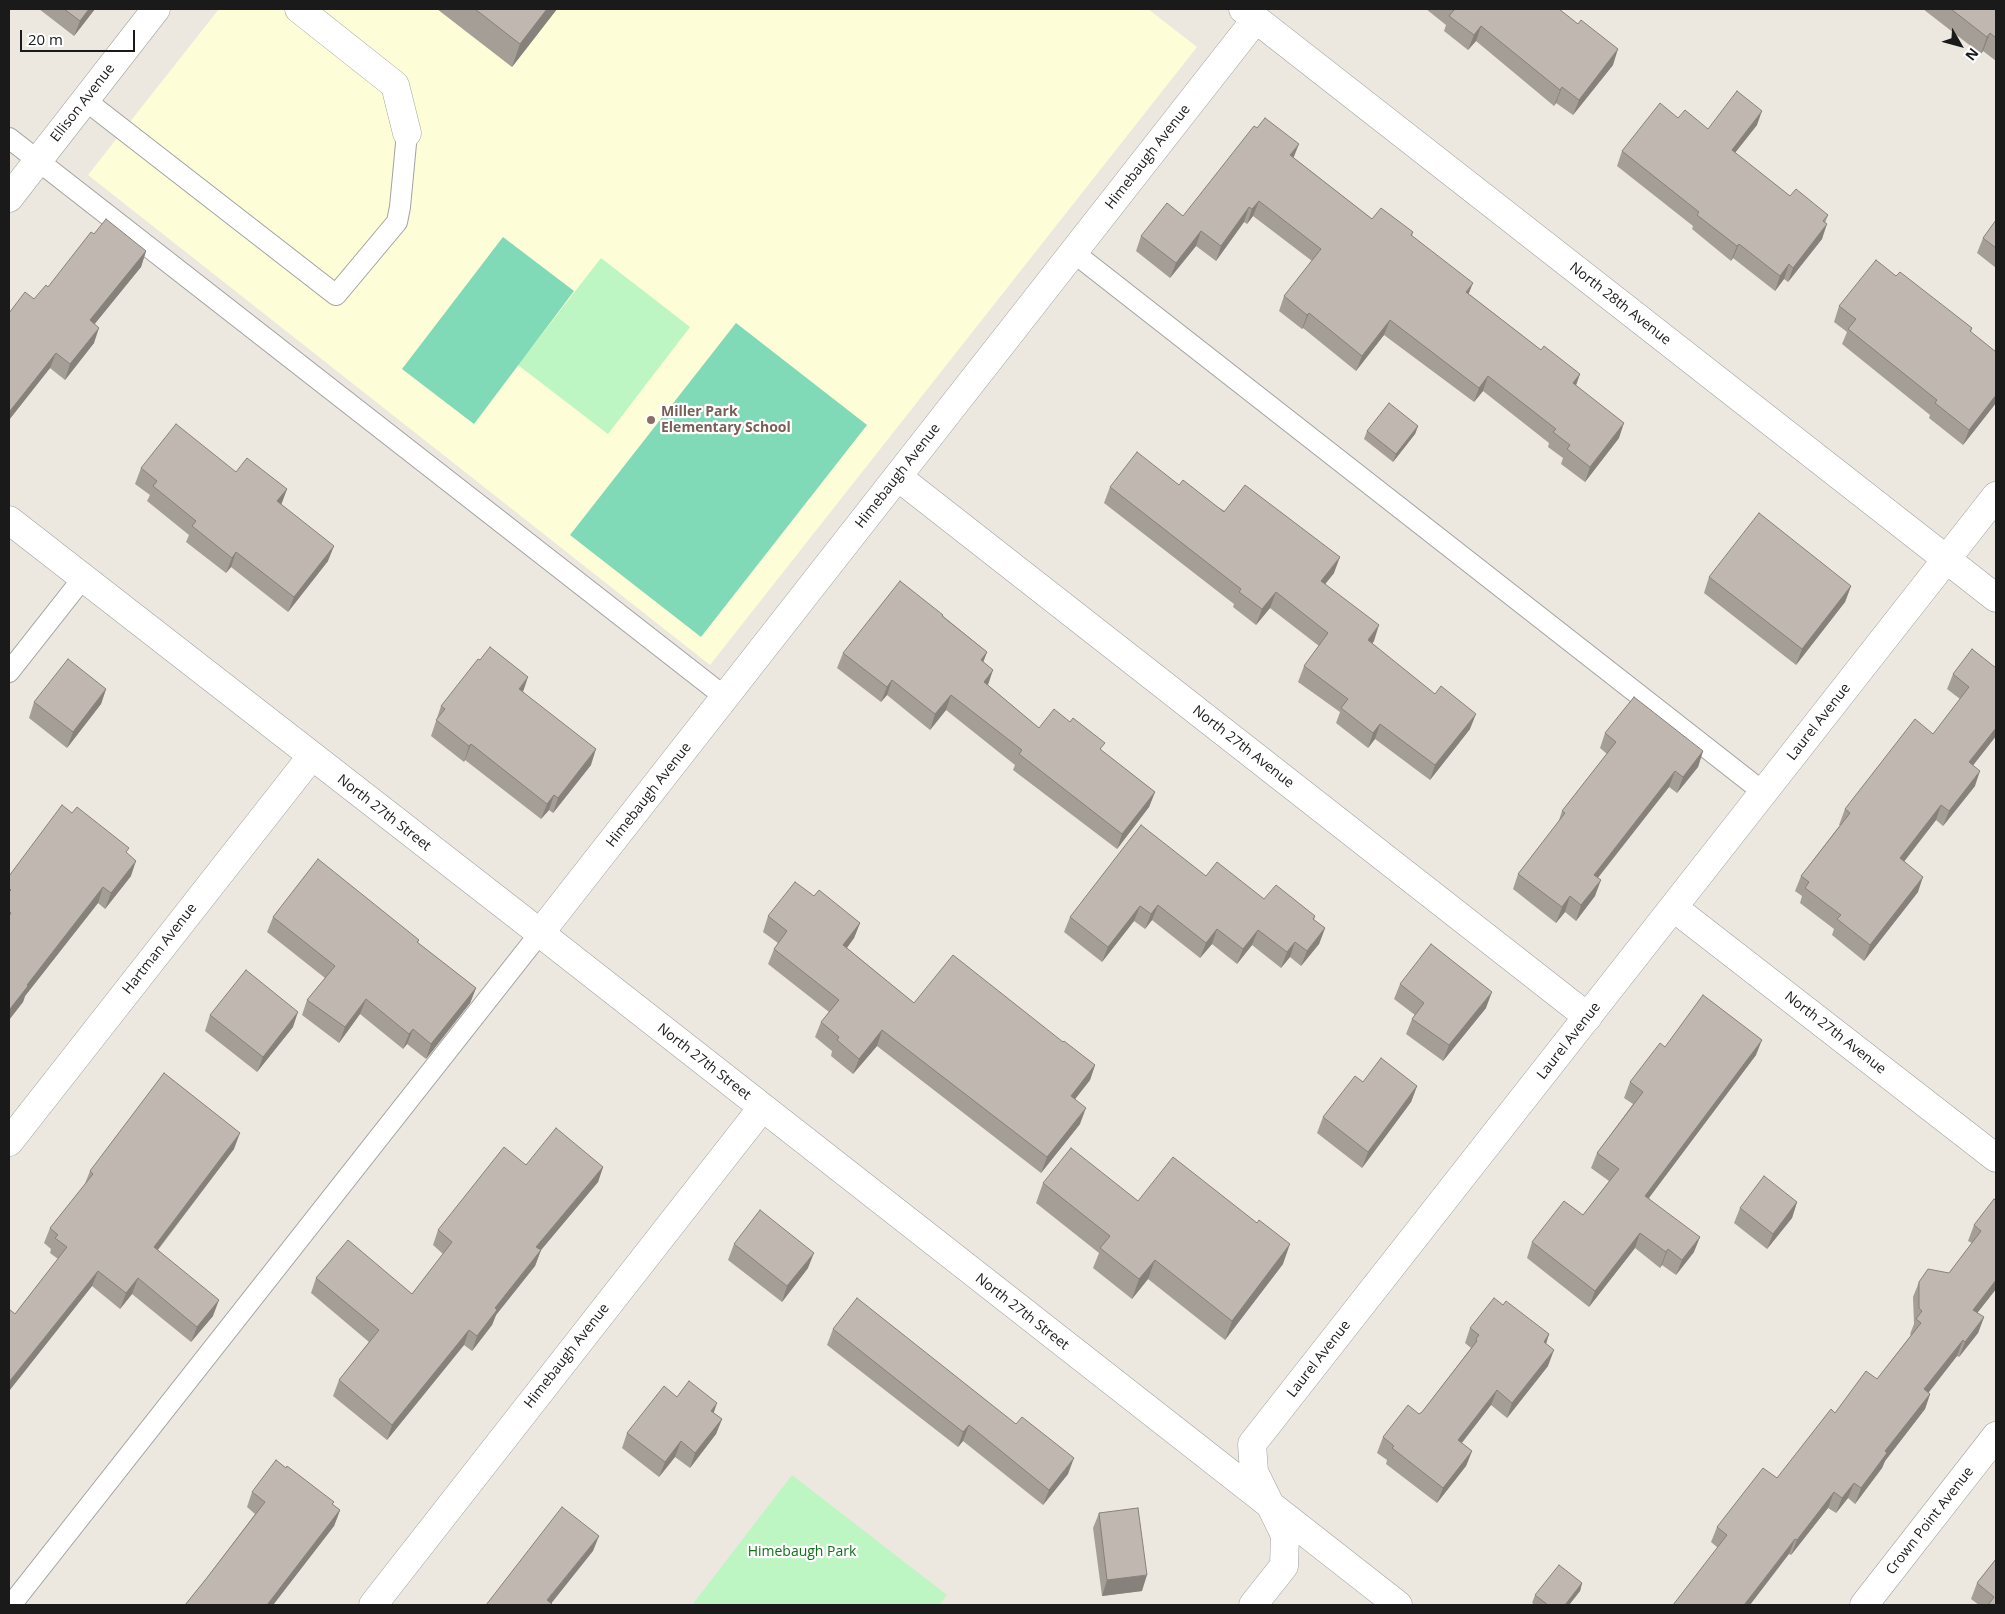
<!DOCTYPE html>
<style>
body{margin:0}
#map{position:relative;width:2005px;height:1614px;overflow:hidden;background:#ece8e0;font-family:"Open Sans",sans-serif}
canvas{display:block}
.frame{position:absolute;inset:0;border:10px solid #1a1a1a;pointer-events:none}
.north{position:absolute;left:1935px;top:20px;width:50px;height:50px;-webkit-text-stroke:4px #fff;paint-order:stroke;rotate:128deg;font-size:14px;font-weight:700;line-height:20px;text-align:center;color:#1a1a1a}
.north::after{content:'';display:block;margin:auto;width:18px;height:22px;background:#1a1a1a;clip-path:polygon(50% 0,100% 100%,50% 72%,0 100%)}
.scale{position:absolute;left:20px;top:30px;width:115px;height:22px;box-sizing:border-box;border:2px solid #1a1a1a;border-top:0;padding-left:6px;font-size:15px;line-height:18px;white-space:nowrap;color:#1a1a1a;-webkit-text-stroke:4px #fff;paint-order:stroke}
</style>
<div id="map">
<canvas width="2005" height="1614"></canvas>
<div class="frame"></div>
<div class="north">N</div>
<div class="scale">20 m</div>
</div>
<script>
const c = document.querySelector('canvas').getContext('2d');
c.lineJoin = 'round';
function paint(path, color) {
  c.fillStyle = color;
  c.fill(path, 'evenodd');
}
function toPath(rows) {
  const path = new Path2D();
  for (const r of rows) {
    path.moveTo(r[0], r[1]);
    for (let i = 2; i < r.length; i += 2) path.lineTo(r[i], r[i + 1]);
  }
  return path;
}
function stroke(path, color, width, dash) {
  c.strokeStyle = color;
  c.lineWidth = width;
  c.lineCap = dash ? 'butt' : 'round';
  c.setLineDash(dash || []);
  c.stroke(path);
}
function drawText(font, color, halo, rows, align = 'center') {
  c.font = font + ' "Open Sans",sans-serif';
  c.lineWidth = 4.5;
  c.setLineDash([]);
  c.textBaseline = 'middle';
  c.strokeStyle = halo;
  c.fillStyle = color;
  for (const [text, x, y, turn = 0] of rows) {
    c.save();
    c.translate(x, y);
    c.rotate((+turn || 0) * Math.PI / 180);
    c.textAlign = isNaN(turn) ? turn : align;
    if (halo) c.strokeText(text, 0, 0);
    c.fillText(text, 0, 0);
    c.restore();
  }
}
paint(toPath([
 [219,9,1148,9,1197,47,710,665,88,175]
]), '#fdfdd8');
paint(toPath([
 [601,258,690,327,608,434,518,365],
 [792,1475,947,1595,939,1605,692,1605]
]), '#bdf6c2');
paint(toPath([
 [503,237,574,291,474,424,402,369],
 [736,323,867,425,701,637,570,535]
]), '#80d9b7');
const service = toPath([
 [85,100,336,295,397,222,400,207,407,133],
 [9,138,725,697],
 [1073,252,1763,792],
 [9,672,83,578],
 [11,1605,540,933]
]);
const minor = toPath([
 [299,9,395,85,407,133],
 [1243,9,1996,598],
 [9,198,156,9],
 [898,477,1588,1017],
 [9,520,540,933,1398,1605],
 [1674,908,1996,1158],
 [540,933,1256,19],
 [9,1142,311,757],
 [373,1605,762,1108],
 [1253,1605,1284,1566,1285,1535,1254,1472,1252,1444,1996,496],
 [1864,1605,1996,1436]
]);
stroke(service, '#a1a1a1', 22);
stroke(minor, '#a1a1a1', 29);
stroke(service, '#fff', 20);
stroke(minor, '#fff', 28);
paint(toPath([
 [39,9,95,9,74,36],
 [437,9,557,9,512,67],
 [1426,9,1559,9,1613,65,1573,115,1556,103,1554,106,1476,41,1468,50,1444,31,1446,25],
 [1923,9,1996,9,1996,61,1983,51,1981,54],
 [1678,118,1708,129,1757,125,1735,153,1790,196,1828,215,1825,223,1822,239,1788,282,1784,279,1775,291,1733,258,1731,261,1692,229,1693,226,1617,166,1622,151],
 [1294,158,1372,219,1413,232,1412,236,1469,294,1541,350,1580,374,1576,385,1619,438,1585,482,1561,464,1563,458,1548,447,1549,443,1483,391,1474,402,1384,335,1356,371,1303,328,1302,329,1279,311,1284,296,1312,261,1253,216,1247,224,1244,222,1216,261,1196,246,1170,278,1136,251,1141,236,1183,216],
 [1996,220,1996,268,1977,253,1983,238],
 [94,234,146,251,141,267,94,324,94,343,65,380,50,368,9,420,9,313,34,299,48,287],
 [1896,276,1972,328,1971,332,1996,403,1963,445,1929,418,1930,415,1842,344,1847,332,1834,322,1839,306],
 [1418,426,1415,434,1393,462,1364,439,1367,431],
 [141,468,236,472,287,489,281,505,328,561,288,612,231,567,226,573,186,542,189,535,147,501,150,495,135,484],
 [1179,485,1334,573,1325,584,1374,641,1372,643,1470,729,1430,780,1375,739,1368,748,1336,723,1340,712,1298,682,1304,666,1319,646,1270,608,1256,625,1233,607,1234,604,1104,503,1110,487],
 [1709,577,1851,586,1845,602,1796,665,1704,593],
 [943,616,987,652,983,662,988,685,1039,728,1102,751,1155,792,1149,807,1117,849,1013,770,1015,765,946,710,930,730,887,695,881,702,837,668,843,653],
 [1996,668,1996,736,1973,765,1975,786,1943,826,1936,820,1904,862,1918,892,1864,961,1832,935,1834,929,1800,903,1802,896,1795,891,1801,876,1840,825,1839,825,1845,809,1933,734,1960,699,1947,689,1953,674],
 [106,689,101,704,67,748,29,718,34,702],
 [523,692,591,765,553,813,549,810,541,819,465,760,464,762,431,736,441,706],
 [1605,733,1703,751,1698,767,1677,793,1669,787,1598,878,1595,896,1576,921,1565,912,1556,923,1513,889,1518,874,1558,823,1562,811,1607,754,1600,748],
 [127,853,131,876,105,909,98,903,25,996,23,1002,9,1020,9,876],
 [1206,876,1264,899,1315,916,1314,920,1325,928,1319,944,1301,966,1290,957,1281,968,1252,945,1237,964,1212,944,1200,958,1152,920,1145,929,1134,921,1102,962,1064,932,1070,917],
 [814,896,860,923,854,938,847,948,914,1003,1063,1042,1095,1065,1090,1080,1075,1099,1080,1124,1041,1173,877,1046,853,1074,831,1056,832,1051,815,1037,821,1022,829,1012,768,964,774,949,778,943,763,932,768,916],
 [273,917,419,940,418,943,476,988,470,1003,426,1059,407,1044,403,1049,360,1014,339,1043,302,1015,307,1000,325,978,267,932],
 [1400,984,1486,1008,1443,1061,1406,1034,1412,1019,1415,1015,1394,999],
 [210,1015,293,1027,257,1072,205,1031],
 [1665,1047,1756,1055,1649,1198,1694,1252,1676,1275,1662,1265,1660,1268,1635,1248,1589,1307,1527,1258,1532,1242,1583,1215,1609,1181,1591,1168,1597,1153,1633,1104,1624,1098,1630,1082],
 [1363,1082,1417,1086,1411,1102,1362,1168,1317,1133,1323,1117],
 [234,1149,158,1250,213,1316,191,1342,132,1294,120,1309,92,1286,9,1391,9,1309,15,1314,58,1259,50,1253,51,1249,44,1243,50,1228,84,1186,90,1171],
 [526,1165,603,1167,598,1182,541,1250,535,1266,496,1315,492,1325,472,1351,464,1345,387,1440,333,1396,339,1380,369,1342,311,1293,316,1278,412,1294,443,1254,433,1245,438,1230],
 [1043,1183,1138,1201,1283,1264,1225,1340,1148,1279,1132,1299,1093,1268,1099,1253,1036,1203],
 [1996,1201,1996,1289,1977,1313,1984,1317,1978,1333,1959,1357,1957,1356,1928,1392,1930,1394,1925,1409,1885,1461,1882,1468,1855,1504,1848,1498,1836,1513,1828,1508,1791,1555,1789,1554,1717,1547,1711,1542,1717,1527,1777,1478,1835,1413,1877,1379,1911,1335,1910,1334,1914,1324,1913,1297,1919,1282,1949,1273,1972,1243,1968,1241,1974,1225],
 [1797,1202,1792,1218,1767,1249,1734,1223,1740,1208],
 [734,1244,808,1268,782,1302,728,1260],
 [1503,1305,1549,1334,1546,1344,1548,1366,1507,1418,1491,1405,1462,1443,1472,1451,1466,1466,1437,1503,1386,1464,1387,1460,1377,1453,1383,1437,1422,1412,1471,1348,1465,1343,1470,1328],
 [833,1329,1068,1474,1043,1505,963,1441,958,1447,827,1345],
 [677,1397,714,1413,722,1419,716,1434,690,1468,675,1457,659,1477,622,1448,627,1433],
 [252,1492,333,1505,340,1510,334,1526,273,1605,185,1605,206,1579,255,1514,247,1507],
 [1099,1513,1142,1591,1102,1596,1093,1528],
 [1996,1559,1996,1605,1979,1605,1971,1599,1977,1583],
 [1582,1583,1580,1591,1569,1605,1535,1605,1532,1603,1535,1595]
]), '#a59e97');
paint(toPath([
 [89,9,95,9,74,36,80,21],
 [547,9,557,9,512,67,520,44],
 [1481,26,1476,41,1468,50,1474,35],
 [1990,33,1983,51,1981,54,1987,37],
 [1618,49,1613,65,1573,115,1579,100],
 [1562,87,1556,103,1554,106,1560,90],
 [1762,111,1757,125,1726,164,1732,150],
 [1299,144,1293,159,1290,155],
 [1259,201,1253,216,1247,224,1252,209],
 [1249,207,1244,222,1216,261,1221,246],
 [1827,224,1822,239,1788,282,1793,268],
 [1201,231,1196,246,1170,278,1176,263],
 [1739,244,1733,258,1731,261,1737,246],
 [146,251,141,267,85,336,90,320],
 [1789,264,1784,279,1775,291,1780,276],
 [1473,283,1467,298,1466,292],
 [1309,313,1303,328,1302,329,1307,315],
 [1390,320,1384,335,1356,371,1362,356],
 [99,328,94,343,65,380,70,364],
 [56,353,50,368,9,420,9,413,10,411],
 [1580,374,1575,388,1573,383],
 [1488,376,1483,391,1474,402,1479,388],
 [1996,395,1996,403,1963,445,1969,430],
 [1624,423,1619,438,1585,482,1590,467],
 [1418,426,1415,434,1393,462,1396,454],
 [287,489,281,505,277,501],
 [334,546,328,561,288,612,294,597],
 [236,552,231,567,226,573,232,558],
 [1340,557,1334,573,1315,597,1321,581],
 [1851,586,1845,602,1796,665,1802,649],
 [1276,592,1270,608,1256,625,1262,609],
 [1379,625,1374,641,1362,656,1368,640],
 [987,652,981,668,981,660],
 [993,670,988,685,984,682],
 [528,677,523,692,519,689],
 [892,680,887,695,881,702,887,687],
 [106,689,101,704,67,748,73,732],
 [951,695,946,710,930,730,935,714],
 [1476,714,1470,729,1430,780,1435,765],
 [1380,724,1375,739,1368,748,1373,733],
 [1996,728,1996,736,1964,777,1969,762],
 [471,744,465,760,464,762,469,746],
 [596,749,591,765,553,813,558,798],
 [1703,751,1698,767,1677,793,1683,777],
 [1675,771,1669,787,1588,890,1594,875],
 [1980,771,1975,786,1943,826,1949,811],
 [1155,792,1149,807,1117,849,1122,834],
 [554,795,549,810,541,819,547,804],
 [1941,805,1936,820,1894,874,1900,858],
 [136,861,131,876,105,909,111,893],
 [1923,877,1918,892,1864,961,1870,945],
 [1601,880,1595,896,1576,921,1581,905],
 [103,887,98,903,25,996,23,1002,9,1020,9,1014,10,1009,27,985],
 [1570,896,1565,912,1556,923,1562,907],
 [1158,905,1152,920,1145,929,1151,914],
 [1140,906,1134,921,1102,962,1108,947],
 [860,923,854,938,837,961,843,945],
 [1325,928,1319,944,1301,966,1307,951],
 [1217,929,1212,944,1200,958,1206,943],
 [1258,930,1252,945,1237,964,1243,949],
 [1295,942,1290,957,1281,968,1287,952],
 [476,988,470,1003,426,1059,431,1044],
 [1492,992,1486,1008,1443,1061,1449,1045],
 [366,999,360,1014,339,1043,345,1027],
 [298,1012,293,1027,257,1072,263,1057],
 [413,1029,407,1044,403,1049,409,1034],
 [882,1030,877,1046,853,1074,859,1059],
 [1762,1040,1756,1055,1639,1211,1645,1196],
 [1095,1065,1090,1080,1065,1112,1071,1096],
 [1417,1086,1411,1102,1362,1168,1368,1152],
 [1086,1108,1080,1124,1041,1173,1047,1157],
 [240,1133,234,1149,148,1262,154,1247],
 [603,1167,598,1182,531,1262,536,1247],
 [1797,1202,1792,1218,1767,1249,1773,1234],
 [1640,1233,1635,1248,1589,1307,1595,1291],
 [1700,1237,1694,1252,1676,1275,1682,1260],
 [1290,1244,1283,1264,1225,1340,1232,1321],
 [1668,1249,1662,1265,1660,1268,1666,1252],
 [541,1250,535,1266,496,1315,492,1325,472,1351,477,1336,495,1308],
 [814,1253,808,1268,782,1302,787,1286],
 [1155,1260,1148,1279,1132,1299,1139,1279],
 [98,1271,92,1286,9,1391,9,1382],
 [138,1278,132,1294,120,1309,126,1293],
 [1996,1280,1996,1289,1968,1325,1973,1310],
 [219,1300,213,1316,191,1342,197,1327],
 [1984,1317,1978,1333,1959,1357,1965,1342],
 [469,1330,464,1345,387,1440,392,1425],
 [1549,1334,1544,1350,1544,1342],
 [1963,1340,1957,1356,1919,1405,1924,1389],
 [1554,1350,1548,1366,1507,1418,1512,1403],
 [1497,1390,1491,1405,1452,1455,1458,1440],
 [1930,1394,1925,1409,1885,1461,1882,1468,1855,1504,1861,1488,1885,1451],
 [717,1403,712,1418,711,1411],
 [722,1419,716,1434,690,1468,695,1453],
 [969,1425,963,1441,958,1447,963,1432],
 [681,1441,675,1457,659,1477,665,1462],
 [1472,1451,1466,1466,1437,1503,1443,1488],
 [1074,1458,1068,1474,1043,1505,1049,1490],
 [1854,1483,1848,1498,1836,1513,1842,1498],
 [1834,1492,1828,1508,1791,1555,1797,1540],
 [340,1510,334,1526,273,1605,267,1605],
 [599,1536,593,1551,550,1605,547,1600],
 [1795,1539,1789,1554,1750,1605,1744,1605],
 [1147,1575,1142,1591,1102,1596,1107,1580],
 [1582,1583,1580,1591,1569,1605,1565,1605]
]), '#86817b');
const building = toPath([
 [64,9,89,9,80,21,64,9],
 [475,9,547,9,520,44,475,9],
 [1451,9,1559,9,1578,24,1581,20,1618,49,1579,100,1562,87,1560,90,1481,26,1474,35,1449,16,1454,10,1451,9],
 [1951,9,1996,9,1996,38,1990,33,1987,37,1951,9],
 [1737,91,1762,111,1732,150,1790,196,1796,189,1828,215,1823,221,1827,224,1793,268,1789,264,1780,276,1739,244,1737,246,1697,215,1699,212,1622,151,1660,103,1678,118,1685,110,1708,129,1737,91],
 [1265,118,1299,144,1290,155,1372,219,1381,208,1413,232,1411,235,1473,283,1466,292,1541,350,1544,346,1580,374,1573,383,1624,423,1590,467,1567,449,1570,445,1553,432,1556,429,1488,376,1479,388,1390,320,1362,356,1309,313,1307,315,1284,296,1321,249,1259,201,1252,209,1249,207,1221,246,1201,231,1176,263,1141,236,1167,203,1183,216,1254,126,1257,128,1265,118],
 [106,219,146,251,90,320,99,328,70,364,56,353,10,411,9,410,9,313,25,292,34,299,46,285,48,287,91,232,94,234,106,219],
 [1996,220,1996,248,1983,238,1996,220],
 [1876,260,1896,276,1900,272,1972,328,1970,331,1996,352,1996,395,1969,430,1935,403,1937,400,1848,329,1856,319,1839,306,1876,260],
 [1389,403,1418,426,1396,454,1367,431,1389,403],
 [176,424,236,472,247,458,287,489,277,501,334,546,294,597,236,552,232,558,192,526,196,521,153,486,157,481,141,468,176,424],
 [1137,452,1179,485,1183,480,1224,512,1245,485,1340,557,1321,581,1379,625,1368,640,1435,694,1441,686,1476,714,1435,765,1380,724,1373,733,1341,708,1348,699,1304,666,1328,633,1276,592,1262,609,1239,592,1241,589,1110,487,1137,452],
 [1759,513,1851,586,1802,649,1709,577,1759,513],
 [900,581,943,615,942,616,987,652,981,660,993,670,984,682,1039,728,1054,709,1070,722,1073,718,1105,743,1100,749,1155,792,1122,834,1019,754,1022,750,951,695,935,714,892,680,887,687,843,653,900,581],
 [490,647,528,677,519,689,596,749,558,798,554,795,547,804,471,744,469,746,436,720,445,709,441,706,478,659,480,660,490,647],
 [1972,649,1996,668,1996,728,1969,762,1980,771,1949,811,1941,805,1900,858,1923,877,1870,945,1837,919,1841,915,1805,888,1809,882,1801,876,1850,813,1845,809,1915,719,1933,734,1969,687,1953,674,1972,649],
 [68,659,106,689,73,732,34,702,68,659],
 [1634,697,1703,751,1683,777,1675,771,1594,875,1601,880,1581,905,1570,896,1562,907,1518,874,1565,813,1562,811,1616,742,1605,733,1634,697],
 [62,805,72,813,77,807,129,848,126,852,136,861,111,893,103,887,27,985,28,986,10,1009,9,1008,9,916,11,913,9,911,9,892,11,890,9,888,9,876,62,805],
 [1141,825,1206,876,1217,862,1264,899,1276,885,1315,916,1313,919,1325,928,1307,951,1295,942,1287,952,1258,930,1243,949,1217,929,1206,943,1158,905,1151,914,1140,906,1108,947,1070,917,1141,825],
 [318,859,419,940,417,942,476,988,431,1044,413,1029,409,1034,366,999,345,1027,307,1000,335,966,273,917,318,859],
 [795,882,814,896,819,890,860,923,843,945,914,1003,953,955,1063,1042,1064,1041,1095,1065,1071,1096,1086,1108,1047,1157,882,1030,859,1059,837,1040,839,1037,821,1022,839,1000,774,949,787,931,768,916,795,882],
 [1431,944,1492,992,1449,1045,1412,1019,1424,1003,1400,984,1431,944],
 [246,970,298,1012,263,1057,210,1015,246,970],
 [1703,995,1762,1040,1645,1196,1700,1237,1682,1260,1668,1249,1666,1252,1640,1233,1595,1291,1532,1242,1564,1201,1583,1215,1619,1169,1597,1153,1643,1092,1630,1082,1660,1043,1665,1047,1703,995],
 [1381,1058,1417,1086,1368,1152,1323,1117,1355,1076,1363,1082,1381,1058],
 [164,1073,240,1133,154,1247,219,1300,197,1327,138,1278,126,1293,98,1271,9,1382,9,1309,15,1314,67,1247,55,1238,58,1235,50,1228,93,1174,90,1171,164,1073],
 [556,1128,603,1167,536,1247,541,1250,495,1308,497,1310,477,1336,469,1330,392,1425,339,1380,379,1330,316,1278,348,1240,412,1294,452,1242,438,1230,504,1147,526,1165,556,1128],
 [1071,1148,1138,1201,1173,1157,1257,1223,1259,1220,1290,1244,1232,1321,1155,1260,1139,1279,1100,1248,1110,1236,1043,1183,1071,1148],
 [1764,1176,1797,1202,1773,1234,1740,1208,1764,1176],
 [1994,1199,1996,1201,1996,1280,1973,1310,1984,1317,1965,1342,1963,1340,1924,1389,1930,1394,1885,1451,1887,1453,1861,1488,1854,1483,1842,1498,1834,1492,1797,1540,1795,1539,1744,1605,1673,1605,1727,1535,1717,1527,1763,1468,1777,1478,1831,1409,1835,1413,1866,1371,1877,1379,1921,1323,1916,1319,1922,1311,1919,1308,1919,1282,1928,1269,1949,1273,1981,1231,1974,1225,1994,1199],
 [760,1210,814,1253,787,1286,734,1244,760,1210],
 [857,1298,1016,1424,1022,1417,1074,1458,1049,1490,969,1425,963,1432,833,1329,857,1298],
 [1494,1298,1503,1305,1506,1301,1549,1334,1544,1342,1554,1350,1512,1403,1497,1390,1458,1440,1472,1451,1443,1488,1392,1448,1394,1446,1383,1437,1408,1405,1419,1414,1422,1412,1477,1341,1476,1339,1479,1335,1470,1328,1494,1298],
 [689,1381,717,1403,711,1411,722,1419,695,1453,681,1441,665,1462,627,1433,664,1386,677,1397,689,1381],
 [276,1460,286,1468,287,1466,334,1502,332,1504,340,1510,267,1605,185,1605,206,1579,265,1502,252,1492,276,1460],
 [562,1507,599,1536,547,1600,552,1604,552,1605,486,1605,562,1507],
 [1138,1508,1147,1575,1107,1580,1099,1513,1138,1508],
 [1996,1559,1996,1605,1988,1605,1994,1597,1977,1583,1996,1559],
 [1559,1565,1582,1583,1565,1605,1548,1605,1535,1595,1559,1565]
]);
paint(building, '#c0b8b0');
stroke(building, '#86817b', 1);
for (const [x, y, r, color] of [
 [651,420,5,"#8d6e63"]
]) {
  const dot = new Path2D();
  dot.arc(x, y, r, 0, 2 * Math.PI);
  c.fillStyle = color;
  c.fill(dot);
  stroke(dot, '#fff', 2);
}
drawText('14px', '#1a1a1a', '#fff', [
 ["Ellison Avenue",83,103,-52],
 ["Himebaugh Avenue",1148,157,-52],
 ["North 28th Avenue",1620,304,38],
 ["Himebaugh Avenue",898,476,-52],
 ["Laurel Avenue",1819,722,-52],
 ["North 27th Avenue",1243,747,38],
 ["Himebaugh Avenue",649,795,-52],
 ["North 27th Street",384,813,38],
 ["Hartman Avenue",160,949,-52],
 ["North 27th Avenue",1835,1033,38],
 ["Laurel Avenue",1569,1041,-52],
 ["North 27th Street",704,1062,38],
 ["North 27th Street",1022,1312,38],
 ["Himebaugh Avenue",567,1356,-52],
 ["Laurel Avenue",1319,1359,-52],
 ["Crown Point Avenue",1930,1521,-52]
]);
drawText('bold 14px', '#785e54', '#fff', [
 ["Miller Park",661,412],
 ["Elementary School",661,428]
], 'left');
drawText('14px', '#0f7218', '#fff', [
 ["Himebaugh Park",802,1552]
]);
</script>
